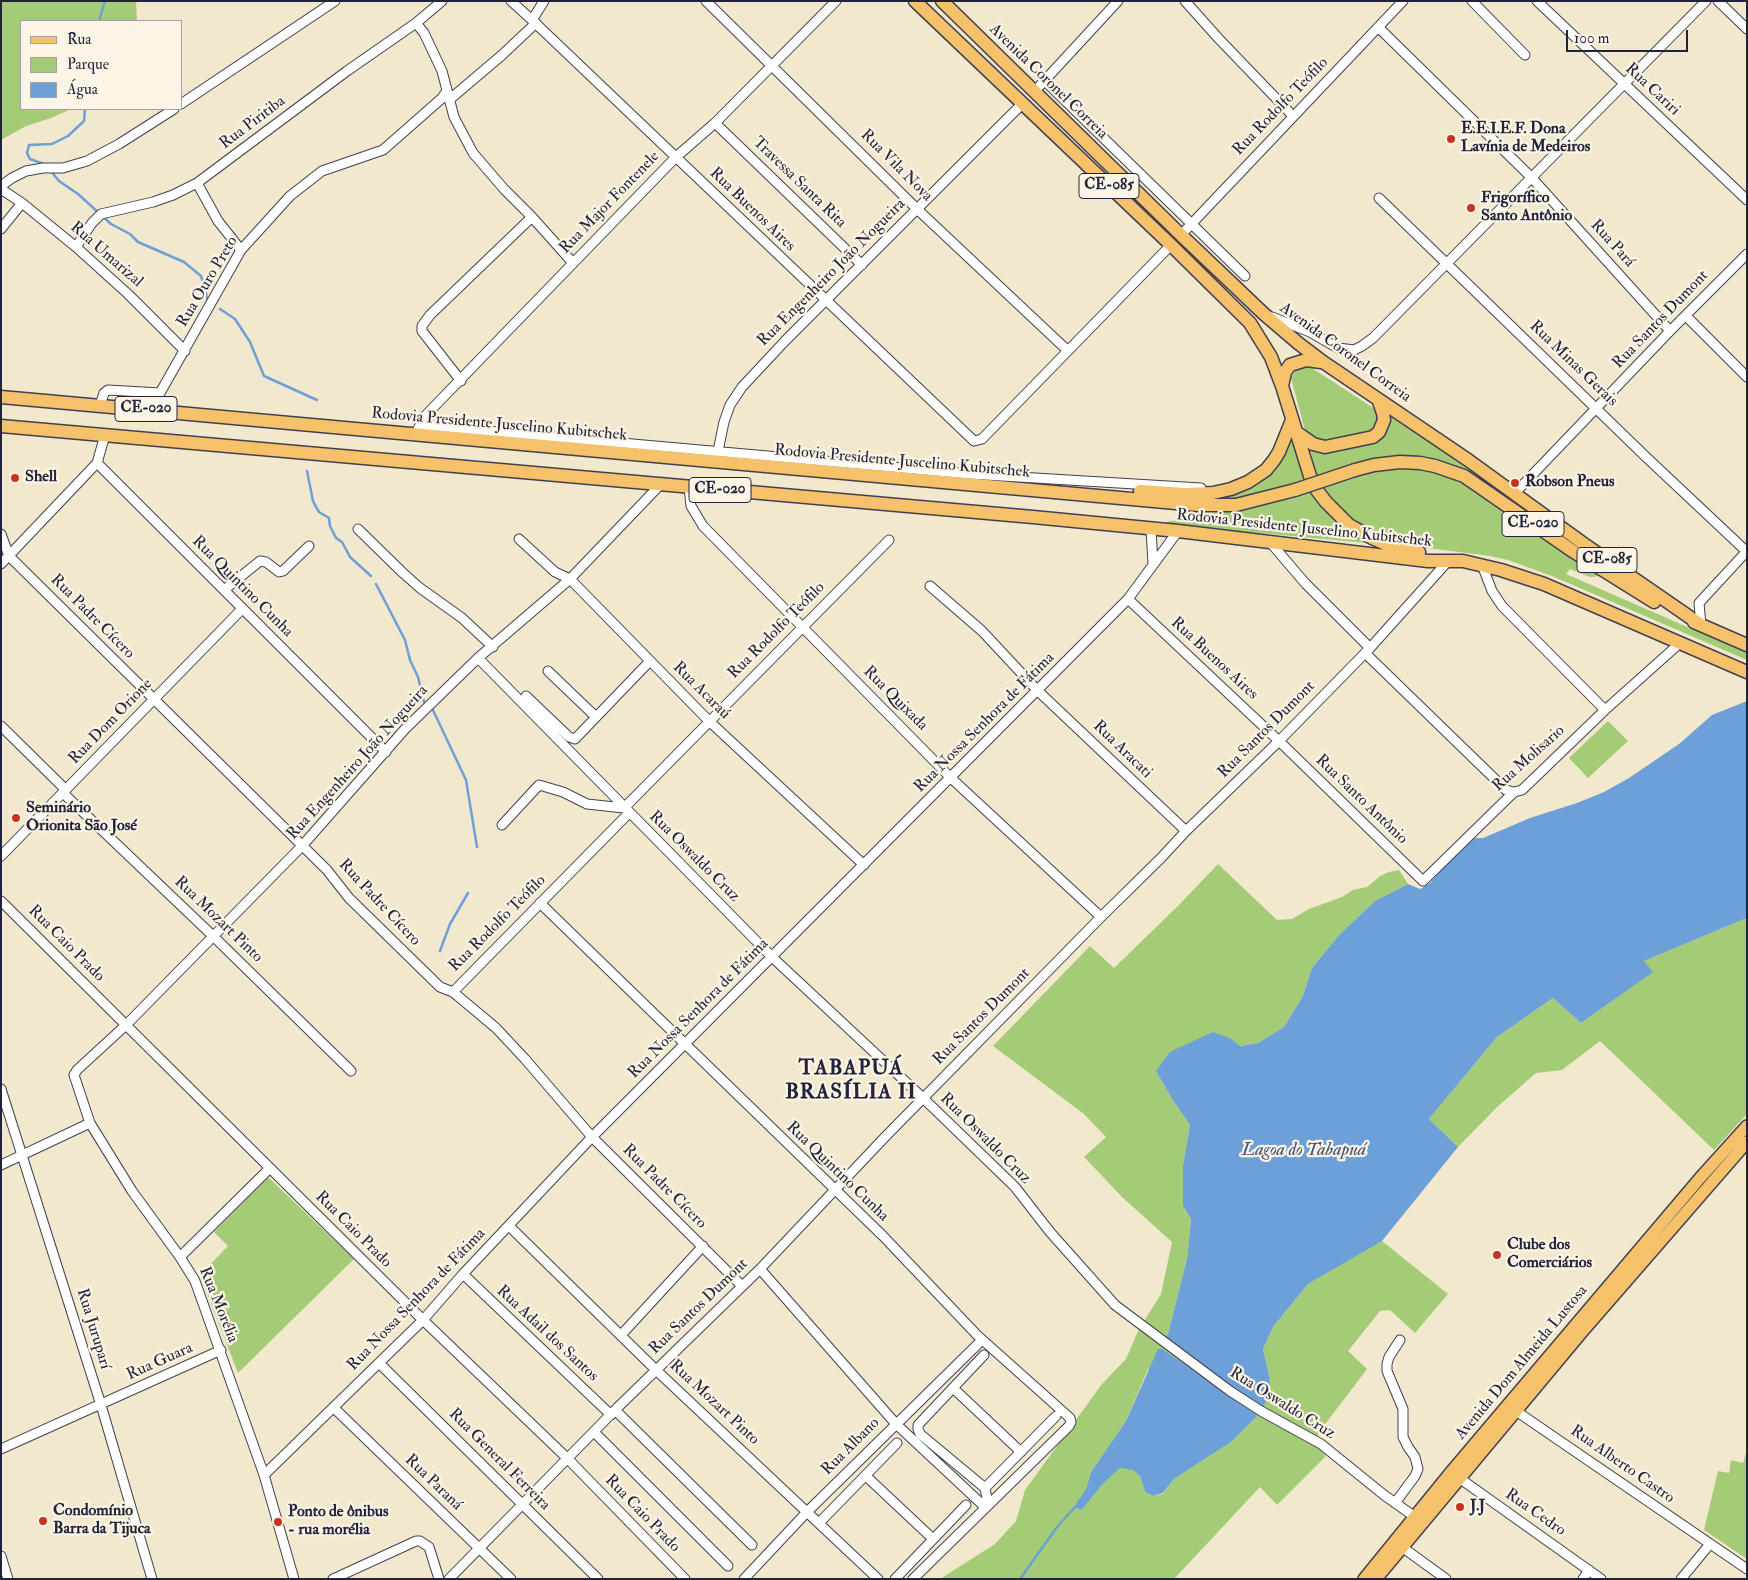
<!DOCTYPE html>
<meta charset="utf-8">
<style>
body{margin:0}
#map{position:relative;width:1748px;height:1580px;overflow:hidden;background:#f2e8cd;font-family:"IM FELL Double Pica",serif}
canvas{display:block}
.frame{position:absolute;inset:0;border:2px solid #22223b;pointer-events:none}
.legend{position:absolute;left:20px;top:20px;width:162px;height:90px;box-sizing:border-box;background:#fcf5e5;border:1px solid #a5a1a1;margin:0;padding:6px 9px;list-style:none;font-size:15px;color:#22223b}
.legend li{display:flex;align-items:center;gap:10px;height:25px}
.legend b{width:25px;border:1px solid #a5a1a1}
.scale{position:absolute;left:1566px;top:30px;width:122px;height:22px;box-sizing:border-box;border:2px solid #22223b;border-top:0;padding-left:6px;font-size:15px;line-height:18px;white-space:nowrap;color:#22223b;-webkit-text-stroke:4px #fcf5e5;paint-order:stroke}
</style>
<div id="map">
<canvas width="1748" height="1580"></canvas>
<div class="frame"></div>
<ul class="legend">
<li><b style="height:6px;background:#f5c16b"></b>Rua</li>
<li><b style="height:14px;background:#a4cc77"></b>Parque</li>
<li><b style="height:14px;background:#6da0d8"></b>Água</li>
</ul>
<div class="scale">100 m</div>
</div>
<script>
const c = document.querySelector('canvas').getContext('2d');
c.lineJoin = 'round';
function paint(path, color) {
  c.fillStyle = color;
  c.fill(path, 'evenodd');
}
function toPath(rows) {
  const path = new Path2D();
  for (const r of rows) {
    path.moveTo(r[0], r[1]);
    for (let i = 2; i < r.length; i += 2) path.lineTo(r[i], r[i + 1]);
  }
  return path;
}
function stroke(path, color, width, dash) {
  c.strokeStyle = color;
  c.lineWidth = width;
  c.lineCap = dash ? 'butt' : 'round';
  c.setLineDash(dash || []);
  c.stroke(path);
}
function drawText(font, color, halo, rows, align = 'center') {
  c.font = font + ' "IM FELL Double Pica",serif';
  c.lineWidth = 4.5;
  c.setLineDash([]);
  c.textBaseline = 'middle';
  c.strokeStyle = halo;
  c.fillStyle = color;
  for (const [text, x, y, turn = 0] of rows) {
    c.save();
    c.translate(x, y);
    c.rotate((+turn || 0) * Math.PI / 180);
    c.textAlign = isNaN(turn) ? turn : align;
    if (halo) c.strokeText(text, 0, 0);
    c.fillText(text, 0, 0);
    c.restore();
  }
}
paint(toPath([
 [1,1,136,1,137,21,21,21,21,109,71,109,51,118,26,126,1,140],
 [1309,366,1375,409,1380,419,1373,432,1324,444,1308,434,1304,427,1291,378,1296,369],
 [1387,410,1615,572,1578,548,1494,489,1472,475,1448,464,1329,473,1335,484,1375,471,1394,469,1423,470,1456,479,1476,489,1601,576,1590,577,1570,569,1566,574,1747,653,1747,660,1552,576,1508,560,1490,556,1420,547,1391,540,1374,533,1355,521,1336,505,1324,490,1316,476,1310,447,1384,434,1390,421],
 [1291,438,1305,478,1328,513,1339,523,1367,543,1174,525,1161,523,1220,512,1245,510,1299,497,1294,486,1235,499,1209,501,1239,492],
 [1608,721,1628,741,1588,778,1569,758],
 [1218,864,1277,920,1292,919,1309,909,1342,897,1353,890,1367,887,1380,876,1389,872,1399,870,1408,884,1375,901,1339,935,1312,968,1303,996,1284,1027,1258,1043,1239,1046,1229,1038,1156,1071,1172,1099,1190,1125,1183,1165,1183,1206,1191,1219,1187,1259,1168,1334,1183,1351,1262,1408,1269,1397,1270,1379,1263,1349,1273,1327,1308,1284,1344,1261,1382,1241,1448,1294,1415,1333,1390,1310,1380,1311,1348,1351,1367,1369,1320,1431,1315,1444,1326,1456,1277,1505,1260,1487,1174,1579,940,1579,995,1544,1016,1521,1025,1490,1102,1384,1126,1359,1138,1331,1161,1294,1172,1242,1122,1197,1084,1157,1106,1137,1084,1114,993,1046,1090,946,1114,968,1180,904],
 [1148,1369,1257,1415,1231,1442,1174,1479,1163,1494,1153,1496,1145,1492,1140,1476,1133,1469,1120,1468,1101,1486,1082,1510,1075,1507,1086,1489,1091,1472,1126,1421],
 [1747,918,1747,1114,1714,1150,1600,1041,1562,1070,1536,1073,1497,1107,1458,1147,1429,1119,1497,1037,1553,998,1581,1023,1652,972,1644,961],
 [268,1177,354,1259,238,1373,200,1275,228,1246,214,1232],
 [1747,1450,1747,1559,1704,1530,1718,1471,1729,1473,1731,1460,1743,1463]
]), '#a4cc77');
paint(toPath([
 [1747,701,1747,918,1644,961,1653,972,1581,1023,1553,998,1497,1037,1429,1119,1458,1147,1382,1241,1308,1284,1273,1327,1263,1349,1270,1379,1269,1397,1262,1409,1165,1339,1168,1334,1187,1259,1191,1219,1183,1206,1183,1165,1190,1125,1172,1099,1156,1071,1170,1052,1213,1032,1230,1038,1240,1046,1258,1043,1284,1027,1303,996,1312,968,1339,935,1375,901,1408,884,1420,889,1430,883,1453,856,1475,838,1483,838,1530,818,1577,803,1604,792,1629,778,1679,744,1712,715],
 [1158,1349,1162,1349,1177,1359,1257,1415,1256,1417,1231,1442,1174,1479,1163,1493,1153,1496,1145,1492,1140,1476,1133,1470,1120,1468,1101,1486,1082,1510,1074,1507,1086,1489,1091,1472,1126,1421]
]), '#6da0d8');
stroke(toPath([
 [99,21,105,1],
 [47,165,30,159,27,153,29,145,52,144,68,136,84,121,85,109],
 [50,170,59,181,78,194,111,224,130,234,138,242,184,262,201,276,204,285,208,302],
 [220,309,235,319,250,342,264,376,317,400],
 [307,471,313,501,316,507,319,512,329,518,330,526,336,538,342,542,350,557,371,576],
 [376,584,405,640,410,660,418,677,424,702],
 [432,708,466,780,477,847],
 [440,951,450,924,468,893],
 [1020,1579,1057,1527,1075,1507]
]), '#6da0d8', 2.5);
const minor = toPath([
 [511,1,532,20,974,441,982,439,1171,245],
 [706,1,917,209,1067,350],
 [1185,1,1219,39,1293,116],
 [1472,1,1525,55],
 [1537,1,1747,200],
 [1718,1,1747,29],
 [532,20,544,1],
 [416,23,424,33,442,71,454,117,473,153,504,189,532,217,573,263],
 [1378,27,1531,177,1670,331],
 [1045,81,1245,276],
 [1034,92,1118,1],
 [449,100,502,55,536,23],
 [181,104,335,1],
 [715,123,862,265],
 [197,183,218,221,241,250],
 [1,186,12,178,26,171,43,168,63,168,87,161,119,144,174,109],
 [1,189,22,203,76,247,128,294,185,351],
 [1379,198,1645,456,1746,551],
 [1,229,22,203],
 [1181,235,1403,1],
 [76,247,92,223,101,214,153,202,173,195,197,183,347,71,416,23,442,1],
 [1686,316,1747,377],
 [1272,317,1310,332,1338,348,1354,350,1362,346,1373,338,1706,1],
 [461,381,422,331,422,326,430,315,532,217],
 [100,405,104,393,108,390,160,393,241,250,290,196,322,171,383,150,441,99,447,91],
 [420,425,969,474,1201,488],
 [418,429,425,416,676,157,715,123,836,1],
 [105,435,97,463,386,752],
 [717,456,724,422,730,405,742,387,785,341,1022,104],
 [689,487,691,506,703,526,951,778,1101,917],
 [1514,494,1670,331,1747,254],
 [358,529,403,573,420,588,462,618,493,647],
 [1151,529,1153,564],
 [1,534,9,556,327,870,349,898,440,987,453,992,496,1028,525,1059,592,1137,742,1286],
 [519,539,555,572,570,579,709,721,864,865],
 [1270,542,1305,583,1370,648],
 [1,564,97,463],
 [1482,565,1492,591,1502,606,1605,710],
 [930,586,982,631,1038,691,1186,831],
 [224,590,260,561,266,562,279,572,283,571,309,546],
 [1128,599,1279,741,1423,881,1514,792,1522,790,1605,710,1680,643],
 [1701,625,1699,603,1747,551],
 [1365,653,1500,784,1506,790,1514,792],
 [478,658,772,957,923,1098,1015,1187,1050,1232,1115,1305,1230,1391,1261,1411,1321,1444,1384,1495,1415,1517],
 [548,671,596,717],
 [526,696,569,737,575,739,650,661],
 [1,726,66,790],
 [63,793,213,936,351,1071],
 [502,825,539,785,563,792,587,804,624,808,889,540],
 [1,856,242,609],
 [1,901,423,1320,567,1458,685,1579],
 [540,903,883,1236,977,1335,1070,1418,1071,1422,1069,1426,913,1579],
 [453,992,629,813],
 [1,1089,101,1405,152,1579],
 [1,1165,90,1123],
 [509,1226,656,1370,878,1579],
 [180,1257,270,1168],
 [760,1269,896,1424,985,1507],
 [463,1274,611,1415],
 [622,1334,703,1246],
 [984,1355,918,1425,918,1429,920,1434,985,1488],
 [379,1363,598,1579],
 [953,1388,1021,1452],
 [334,1408,511,1579],
 [615,1410,752,1545],
 [1516,1411,1747,1569],
 [594,1432,728,1566],
 [1,1449,221,1350],
 [264,1475,423,1320,463,1274,592,1137,1128,599,1178,531],
 [1455,1475,1601,1579],
 [866,1476,933,1539],
 [1395,1503,1415,1476,1418,1469,1415,1457,1408,1447,1403,1437,1403,1409,1387,1371,1387,1364,1389,1357,1400,1340],
 [988,1504,985,1488,1056,1416],
 [819,1523,897,1443],
 [1402,1547,1446,1579],
 [1,1556,8,1579],
 [294,1579,264,1475,195,1281,180,1257,132,1191,90,1123,74,1075,77,1070,126,1025,302,846,405,729,478,658,570,579,660,485],
 [333,1579,416,1541,420,1541,429,1547,439,1579],
 [449,1579,615,1410,760,1269,885,1137,1101,917,1161,858,1186,831,1279,741,1370,648,1449,560],
 [744,1579,807,1512,982,1340],
 [895,1579,966,1505],
 [1583,1579,1589,1570],
 [1681,1579,1710,1544]
]);
const major = toPath([
 [1364,1579,1451,1472,1700,1178,1747,1126],
 [1376,1579,1582,1332,1747,1142]
]);
const highway = toPath([
 [915,1,1171,245,1250,323,1271,357,1282,386,1310,476,1316,489,1326,502,1349,525,1372,538,1388,545,1419,552],
 [942,1,1181,235,1264,314,1298,343,1323,362,1468,460,1584,544,1701,625],
 [1282,386,1285,372,1290,365,1306,360,1321,362],
 [1,397,1198,505,1236,505,1295,490],
 [1,426,1033,517,1178,531,1428,561,1463,561,1501,570,1544,584,1747,672],
 [1296,432,1313,444,1325,447,1373,437,1379,432,1384,420,1383,413,1378,399],
 [1355,470,1374,465,1400,462,1420,463,1435,466,1464,476,1574,552,1654,602],
 [1140,491,1185,494,1213,493,1231,489,1248,482,1266,470,1274,460,1279,452,1292,420],
 [1694,622,1747,645]
]);
stroke(minor, '#414051', 11);
stroke(major, '#414051', 14);
stroke(highway, '#414051', 15);
stroke(minor, '#fff', 9);
stroke(major, '#f5c16b', 11);
stroke(highway, '#f5c16b', 12);
const highwayBridge = toPath([
 [1295,490,1355,470]
]);
stroke(highwayBridge, '#414051', 15, []);
stroke(highwayBridge, '#f5c16b', 12);
for (const [x, y, r, color] of [
 [1451,139,5,"#c8321e"],
 [1471,208,5,"#c8321e"],
 [15,478,5,"#c8321e"],
 [1515,483,5,"#c8321e"],
 [16,818,5,"#c8321e"],
 [1497,1255,5,"#c8321e"],
 [1460,1507,5,"#c8321e"],
 [43,1521,5,"#c8321e"],
 [278,1522,5,"#c8321e"]
]) {
  const dot = new Path2D();
  dot.arc(x, y, r, 0, 2 * Math.PI);
  c.fillStyle = color;
  c.fill(dot);
  stroke(dot, '#fcf5e5', 2);
}
for (const [x, y, w] of [
 [1109,186,60],
 [146,409,62],
 [720,490,62],
 [1533,524,62],
 [1607,560,60]
]) {
  const box = new Path2D();
  box.roundRect(x - w / 2, y - 12.5, w, 25, 4);
  c.fillStyle = '#fcf5e5';
  c.fill(box);
  stroke(box, '#22223b', 1);
}
drawText('bold 15px', '#22223b', null, [
 ["CE-085",1109,186],
 ["CE-020",146,409],
 ["CE-020",720,490],
 ["CE-020",1533,524],
 ["CE-085",1607,560]
]);
drawText('16px', '#22223b', '#fcf5e5', [
 ["Avenida Coronel Correia",1048,82,44],
 ["Rua Cariri",1652,90,43],
 ["Rua Rodolfo Teófilo",1281,107,-46],
 ["Rua Piritiba",253,123,-37],
 ["Rua Vila Nova",896,166,45],
 ["Travessa Santa Rita",799,183,44],
 ["Rua Major Fontenele",610,203,-46],
 ["Rua Buenos Aires",752,210,44],
 ["Rua Pará",1612,244,48],
 ["Rua Umarizal",106,255,41],
 ["Rua Engenheiro João Nogueira",832,273,-45],
 ["Rua Ouro Preto",208,282,-59],
 ["Rua Santos Dumont",1661,320,-46],
 ["Avenida Coronel Correia",1345,353,36],
 ["Rua Minas Gerais",1573,364,44],
 ["Rodovia Presidente Juscelino Kubitschek",499,425,5],
 ["Rodovia Presidente Juscelino Kubitschek",902,462,5],
 ["Rodovia Presidente Juscelino Kubitschek",1304,529,6],
 ["Rua Quintino Cunha",242,587,45],
 ["Rua Padre Cícero",92,617,45],
 ["Rua Rodolfo Teófilo",777,631,-45],
 ["Rua Buenos Aires",1214,659,43],
 ["Rua Acaraú",701,691,45],
 ["Rua Quixada",895,699,45],
 ["Rua Dom Orione",111,722,-46],
 ["Rua Nossa Senhora de Fátima",985,723,-45],
 ["Rua Santos Dumont",1267,730,-45],
 ["Rua Aracati",1122,750,44],
 ["Rua Molisario",1529,759,-42],
 ["Rua Engenheiro João Nogueira",358,763,-48],
 ["Rua Santo Antônio",1361,800,44],
 ["Rua Oswaldo Cruz",694,857,45],
 ["Rua Padre Cícero",379,903,47],
 ["Rua Mozart Pinto",218,920,44],
 ["Rua Rodolfo Teófilo",498,924,-45],
 ["Rua Caio Prado",66,944,45],
 ["Rua Nossa Senhora de Fátima",699,1009,-45],
 ["Rua Santos Dumont",982,1017,-45],
 ["Rua Oswaldo Cruz",985,1139,45],
 ["Rua Quintino Cunha",837,1172,44],
 ["Rua Padre Cícero",664,1187,45],
 ["Rua Caio Prado",353,1230,45],
 ["Rua Nossa Senhora de Fátima",417,1300,-46],
 ["Rua Morélia",218,1305,68],
 ["Rua Santos Dumont",699,1307,-44],
 ["Rua Juruparí",93,1329,73],
 ["Rua Adail dos Santos",547,1334,43],
 ["Rua Guara",160,1362,-24],
 ["Avenida Dom Almeida Lustosa",1522,1363,-50],
 ["Rua Mozart Pinto",714,1403,43],
 ["Rua Oswaldo Cruz",1282,1404,32],
 ["Rua Albano",851,1447,-45],
 ["Rua General Ferreira",499,1460,45],
 ["Rua Alberto Castro",1622,1465,35],
 ["Rua Paraná",433,1483,44],
 ["Rua Cedro",1535,1513,35],
 ["Rua Caio Prado",642,1514,46]
]);
drawText('bold 16px', '#22223b', '#fcf5e5', [
 ["E.E.I.E.F. Dona",1461,130],
 ["Lavínia de Medeiros",1461,148],
 ["Frigorífico",1481,199],
 ["Santo Antônio",1481,217],
 ["Shell",25,478],
 ["Robson Pneus",1525,483],
 ["Seminário",26,809],
 ["Orionita São José",26,827],
 ["Clube dos",1507,1246],
 ["Comerciários",1507,1264],
 ["J.J",1470,1507],
 ["Condomínio",53,1512],
 ["Barra da Tijuca",53,1530],
 ["Ponto de ônibus",288,1513],
 ["- rua morélia",288,1531]
], 'left');
drawText('italic 18px', '#40547a', '#fcf5e5', [
 ["Lagoa do Tabapuá",1304,1151]
]);
c.letterSpacing = '1px';
drawText('bold 21px', '#22223b', '#fcf5e5', [
 ["TABAPUÁ",851,1069],
 ["BRASÍLIA II",851,1093]
]);
c.letterSpacing = '0px';
</script>
